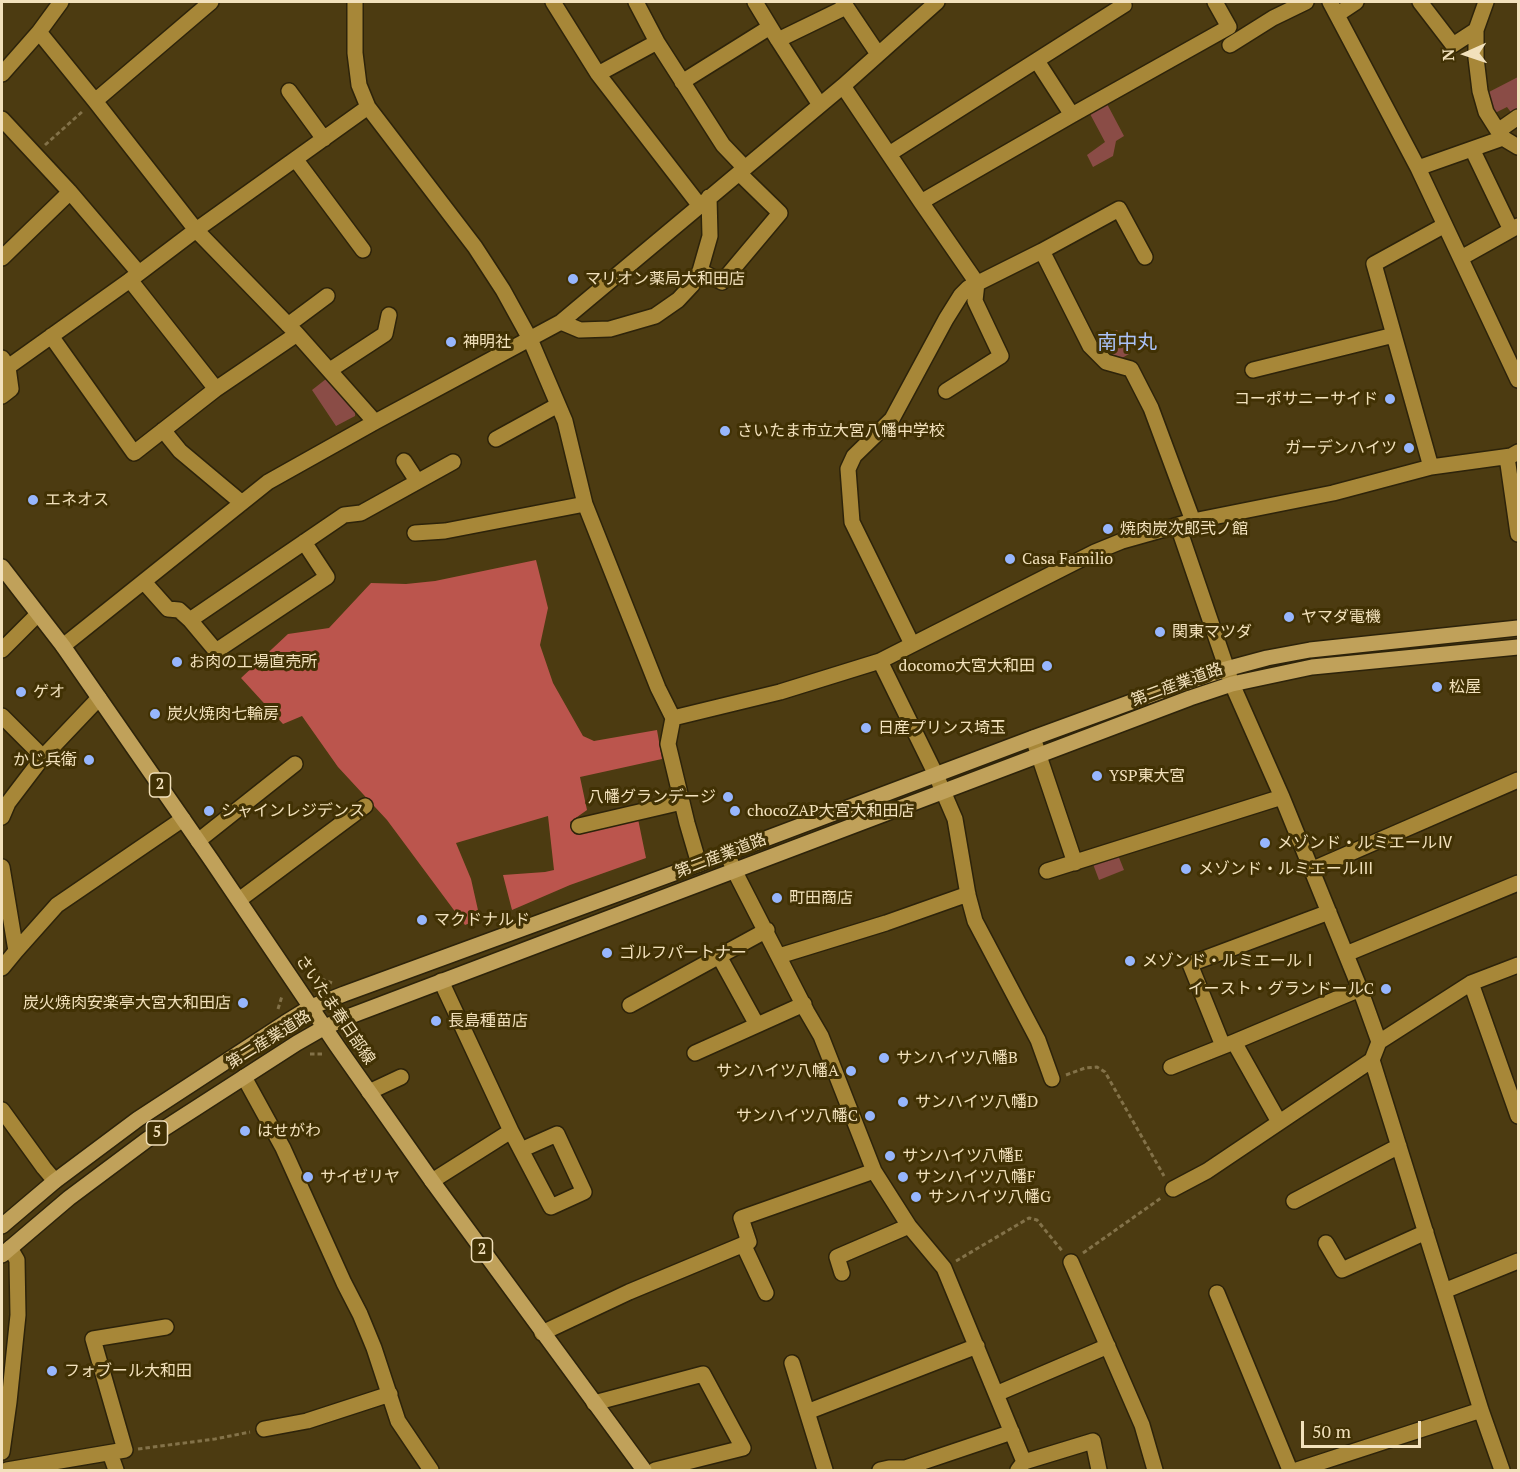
<!DOCTYPE html>
<meta charset="utf-8">
<style>
body{margin:0}
#map{position:relative;width:1520px;height:1472px;overflow:hidden;background:#4c3b11;font-family:"PT Serif",serif}
canvas{display:block}
.frame{position:absolute;inset:0;border:3px solid #f2e1bc;pointer-events:none}
.north{position:absolute;left:1436px;top:24px;width:60px;height:60px;-webkit-text-stroke:4px #413104;paint-order:stroke;rotate:267deg;font-size:16px;font-weight:700;line-height:24px;text-align:center;color:#f2e1bc}
.north::after{content:'';display:block;margin:auto;width:21px;height:27px;background:#f2e1bc;clip-path:polygon(50% 0,100% 100%,50% 72%,0 100%)}
.scale{position:absolute;left:1301px;top:1421px;width:120px;height:27px;box-sizing:border-box;border:3px solid #f2e1bc;border-top:0;padding-left:8px;font-size:18px;line-height:21px;white-space:nowrap;color:#f2e1bc;-webkit-text-stroke:4px #413104;paint-order:stroke}
</style>
<div id="map">
<canvas width="1520" height="1472"></canvas>
<div class="frame"></div>
<div class="north">N</div>
<div class="scale">50 m</div>
</div>
<script>
const c = document.querySelector('canvas').getContext('2d');
c.lineJoin = 'round';
function paint(path, color) {
  c.fillStyle = color;
  c.fill(path, 'evenodd');
}
function toPath(rows) {
  const path = new Path2D();
  for (const r of rows) {
    path.moveTo(r[0], r[1]);
    for (let i = 2; i < r.length; i += 2) path.lineTo(r[i], r[i + 1]);
  }
  return path;
}
function stroke(path, color, width, dash) {
  c.strokeStyle = color;
  c.lineWidth = width;
  c.lineCap = dash ? 'butt' : 'round';
  c.setLineDash(dash || []);
  c.stroke(path);
}
function drawText(font, color, halo, rows, align = 'center') {
  c.font = font + ' "PT Serif","Noto Sans JP",serif';
  c.lineWidth = 6;
  c.setLineDash([]);
  c.textBaseline = 'middle';
  c.strokeStyle = halo;
  c.fillStyle = color;
  for (const [text, x, y, turn = 0] of rows) {
    c.save();
    c.translate(x, y);
    c.rotate((+turn || 0) * Math.PI / 180);
    c.textAlign = isNaN(turn) ? turn : align;
    if (halo) c.strokeText(text, 0, 0);
    c.fillText(text, 0, 0);
    c.restore();
  }
}
paint(toPath([
 [1518,77,1518,111,1513,115,1507,107,1495,113,1487,93],
 [1106,102,1124,136,1116,141,1113,156,1093,167,1087,155,1105,142,1089,112],
 [1117,330,1129,354,1122,358,1106,352,1095,341],
 [326,379,355,411,355,416,336,426,312,390],
 [1118,855,1124,870,1099,880,1093,864]
]), '#8a4c46');
paint(toPath([
 [536,560,548,608,540,645,553,683,583,736,594,741,657,730,662,759,580,777,587,810,570,822,575,832,638,819,646,858,570,885,512,910,503,875,545,872,554,870,548,816,456,843,471,879,480,919,465,925,387,820,338,767,302,716,283,724,241,678,288,634,329,628,371,583,406,584,435,581]
]), '#bb554d');
const minor = toPath([
 [355,2,355,53,359,85,368,107,475,247,503,290,530,339,565,421,585,504,658,688,673,718,668,744,687,823,699,864],
 [553,2,598,74,700,206],
 [636,2,657,42],
 [755,2,778,40,820,105],
 [843,2,878,54],
 [1330,2,1418,168,1518,380],
 [1420,2,1453,45,1476,30],
 [1486,2,1476,30,1476,58,1480,91,1486,112,1498,131,1503,138,1518,147],
 [1338,14,1356,2],
 [39,32,61,2],
 [778,40,846,7],
 [1230,45,1273,18,1306,2],
 [1037,61,1072,115],
 [2,74,39,32,95,101,196,230,297,334,375,422],
 [598,74,657,42,723,145,745,168],
 [682,82,770,27],
 [843,86,921,202,977,283,975,301,1001,356,946,391],
 [289,91,324,139],
 [95,101,211,2],
 [2,119,70,192,139,273],
 [1498,131,1518,117],
 [1472,149,1511,230],
 [889,154,1124,5,1123,2],
 [296,160,363,250],
 [1418,168,1503,138],
 [921,202,1072,115,1229,27,1215,2],
 [1042,251,1090,346,1106,362,1131,369,1151,408,1193,521],
 [2,258,70,192],
 [1461,258,1518,226],
 [700,271,722,282,780,213,739,173],
 [130,280,216,389],
 [561,322,580,330,610,329,655,316,678,300,692,285,700,271,710,236,709,197],
 [288,325,327,296],
 [51,336,134,453,216,389,297,334],
 [2,358,8,367,130,280,196,230,368,107],
 [330,370,385,334,389,315],
 [1253,370,1394,335],
 [2,396,11,389,8,367],
 [163,430,180,451,242,503],
 [496,439,558,405],
 [1507,457,1518,534],
 [404,461,417,481],
 [1431,467,1374,264,1445,225],
 [1178,526,1232,684,1282,797,1360,989,1379,1042,1372,1060,1481,1410,1502,1470],
 [415,533,445,531,585,504],
 [144,582,168,609,179,610,190,620,216,651,327,577,304,542],
 [190,620,344,515,361,513,453,462],
 [912,644,852,522,848,469,854,456,892,419,946,319,961,295,968,288,1042,251,1119,209,1145,257],
 [63,646,268,482,375,422,561,322,843,86,937,2],
 [2,650,38,614],
 [880,661,936,775,955,819,968,895,975,921,1038,1040,1052,1079],
 [2,716,43,757],
 [673,718,780,692,880,661,1095,552,1122,541,1193,521,1333,493,1431,467,1511,456,1518,452],
 [1033,738,1075,863],
 [2,817,8,803,43,757,99,698],
 [579,826,682,802],
 [198,841,295,764],
 [727,853,734,870,807,1012,821,1036,874,1171,909,1226,944,1268,1024,1462],
 [2,867,16,951,2,968],
 [1311,870,1518,780],
 [1047,871,1282,797],
 [239,900,365,806],
 [16,951,57,905,183,819],
 [1346,954,1518,883],
 [719,956,757,1025],
 [779,956,886,923,968,894],
 [1471,983,1518,1116],
 [630,1005,767,930],
 [1234,1042,1279,1122],
 [1379,1042,1471,983,1518,965],
 [1223,1046,1190,964,1329,912],
 [695,1053,804,1004],
 [1171,1067,1234,1042,1360,989],
 [244,1077,283,1148,344,1283,360,1314,374,1348,398,1421,431,1470],
 [369,1092,401,1077],
 [2,1110,44,1168,55,1181],
 [511,1131,551,1207,584,1192,557,1134,521,1150],
 [432,1181,511,1131,441,981],
 [1173,1189,1207,1171,1372,1060],
 [1294,1201,1399,1146],
 [1326,1243,1342,1270,1426,1232],
 [743,1244,766,1293],
 [1071,1262,1142,1425,1155,1470],
 [842,1273,837,1257,909,1226],
 [1444,1291,1518,1261],
 [1217,1293,1290,1470],
 [542,1333,629,1292,749,1242,741,1218,874,1171],
 [792,1363,807,1412],
 [996,1394,1108,1346],
 [594,1403,703,1374,743,1448,655,1470],
 [264,1429,307,1421,390,1394],
 [2,1452,9,1402,18,1315,17,1260,10,1248],
 [110,1453,116,1470],
 [7,1470,125,1450,93,1339,166,1327],
 [825,1470,807,1412,977,1346],
 [880,1470,889,1468,905,1468,1012,1432],
 [1018,1470,1024,1462,1093,1441,1099,1470],
 [1297,1470,1481,1410]
]);
const major = toPath([
 [2,567,63,646,212,861,337,1046,432,1181,644,1470],
 [2,1226,55,1181,138,1119,285,1023,311,1007,344,994,699,864,1033,738,1186,682,1226,669,1267,658,1310,650,1518,628],
 [2,1255,69,1198,148,1139,297,1043,325,1027,353,1015,1190,698,1232,684,1312,667,1518,647]
]);
stroke(minor, '#2d230a', 18);
stroke(major, '#2d230a', 18);
stroke(toPath([
 [45,145,83,111],
 [314,976,332,983],
 [278,1009,282,996],
 [310,1054,323,1054],
 [1066,1075,1085,1068,1097,1067,1105,1072,1164,1176],
 [1083,1253,1161,1198],
 [956,1261,1029,1218,1037,1220,1063,1252],
 [138,1449,215,1439,250,1432]
]), '#837249', 3, [4.5, 3]);
stroke(minor, '#a78738', 15);
stroke(major, '#c0a15a', 15);
for (const [x, y, r, color] of [
 [573,279,6,"#97b6fd"],
 [451,342,6,"#97b6fd"],
 [1390,399,6,"#97b6fd"],
 [725,431,6,"#97b6fd"],
 [1409,448,6,"#97b6fd"],
 [33,500,6,"#97b6fd"],
 [1108,529,6,"#97b6fd"],
 [1010,559,6,"#97b6fd"],
 [1289,617,6,"#97b6fd"],
 [1160,632,6,"#97b6fd"],
 [177,662,6,"#97b6fd"],
 [1047,666,6,"#97b6fd"],
 [1437,687,6,"#97b6fd"],
 [21,692,6,"#97b6fd"],
 [155,714,6,"#97b6fd"],
 [866,728,6,"#97b6fd"],
 [89,760,6,"#97b6fd"],
 [1097,776,6,"#97b6fd"],
 [728,797,6,"#97b6fd"],
 [209,811,6,"#97b6fd"],
 [735,811,6,"#97b6fd"],
 [1265,843,6,"#97b6fd"],
 [1186,869,6,"#97b6fd"],
 [777,898,6,"#97b6fd"],
 [422,920,6,"#97b6fd"],
 [607,953,6,"#97b6fd"],
 [1130,961,6,"#97b6fd"],
 [1386,989,6,"#97b6fd"],
 [243,1003,6,"#97b6fd"],
 [436,1021,6,"#97b6fd"],
 [884,1058,6,"#97b6fd"],
 [851,1071,6,"#97b6fd"],
 [903,1102,6,"#97b6fd"],
 [870,1116,6,"#97b6fd"],
 [245,1131,6,"#97b6fd"],
 [890,1156,6,"#97b6fd"],
 [308,1177,6,"#97b6fd"],
 [903,1177,6,"#97b6fd"],
 [916,1197,6,"#97b6fd"],
 [52,1371,6,"#97b6fd"]
]) {
  const dot = new Path2D();
  dot.arc(x, y, r, 0, 2 * Math.PI);
  c.fillStyle = color;
  c.fill(dot);
  stroke(dot, '#413104', 2);
}
for (const [x, y, w] of [
 [160,785,21],
 [157,1133,21],
 [482,1250,21]
]) {
  const box = new Path2D();
  box.roundRect(x - w / 2, y - 12, w, 24, 4.5);
  c.fillStyle = '#413104';
  c.fill(box);
  stroke(box, '#f2e1bc', 1.5);
}
drawText('bold 15px', '#f2e1bc', null, [
 ["2",160,785],
 ["5",157,1133],
 ["2",482,1250]
]);
drawText('16px', '#f2e1bc', '#413104', [
 ["マリオン薬局大和田店",585,279],
 ["神明社",463,342],
 ["コーポサニーサイド",1378,399,"right"],
 ["さいたま市立大宮八幡中学校",737,431],
 ["ガーデンハイツ",1397,448,"right"],
 ["エネオス",45,500],
 ["焼肉炭次郎弐ノ館",1120,529],
 ["Casa Familio",1022,559],
 ["ヤマダ電機",1301,617],
 ["関東マツダ",1172,632],
 ["お肉の工場直売所",189,662],
 ["docomo大宮大和田",1035,666,"right"],
 ["松屋",1449,687],
 ["ゲオ",33,692],
 ["炭火焼肉七輪房",167,714],
 ["日産プリンス埼玉",878,728],
 ["かじ兵衛",77,760,"right"],
 ["YSP東大宮",1109,776],
 ["八幡グランデージ",716,797,"right"],
 ["シャインレジデンス",221,811],
 ["chocoZAP大宮大和田店",747,811],
 ["メゾンド・ルミエールⅣ",1277,843],
 ["メゾンド・ルミエールⅢ",1198,869],
 ["町田商店",789,898],
 ["マクドナルド",434,920],
 ["ゴルフパートナー",619,953],
 ["メゾンド・ルミエールⅠ",1142,961],
 ["イースト・グランドールC",1374,989,"right"],
 ["炭火焼肉安楽亭大宮大和田店",231,1003,"right"],
 ["長島種苗店",448,1021],
 ["サンハイツ八幡B",896,1058],
 ["サンハイツ八幡A",839,1071,"right"],
 ["サンハイツ八幡D",915,1102],
 ["サンハイツ八幡C",858,1116,"right"],
 ["はせがわ",257,1131],
 ["サンハイツ八幡E",902,1156],
 ["サイゼリヤ",320,1177],
 ["サンハイツ八幡F",915,1177],
 ["サンハイツ八幡G",928,1197],
 ["フォブール大和田",64,1371]
], 'left');
drawText('16px', '#f2e1bc', '#413104', [
 ["第二産業道路",1177,685,-20],
 ["第二産業道路",721,856,-21],
 ["さいたま春日部線",335,1010,56],
 ["第二産業道路",269,1040,-32]
]);
drawText('20px', '#abc2f7', '#413104', [
 ["南中丸",1127,343]
]);
</script>
